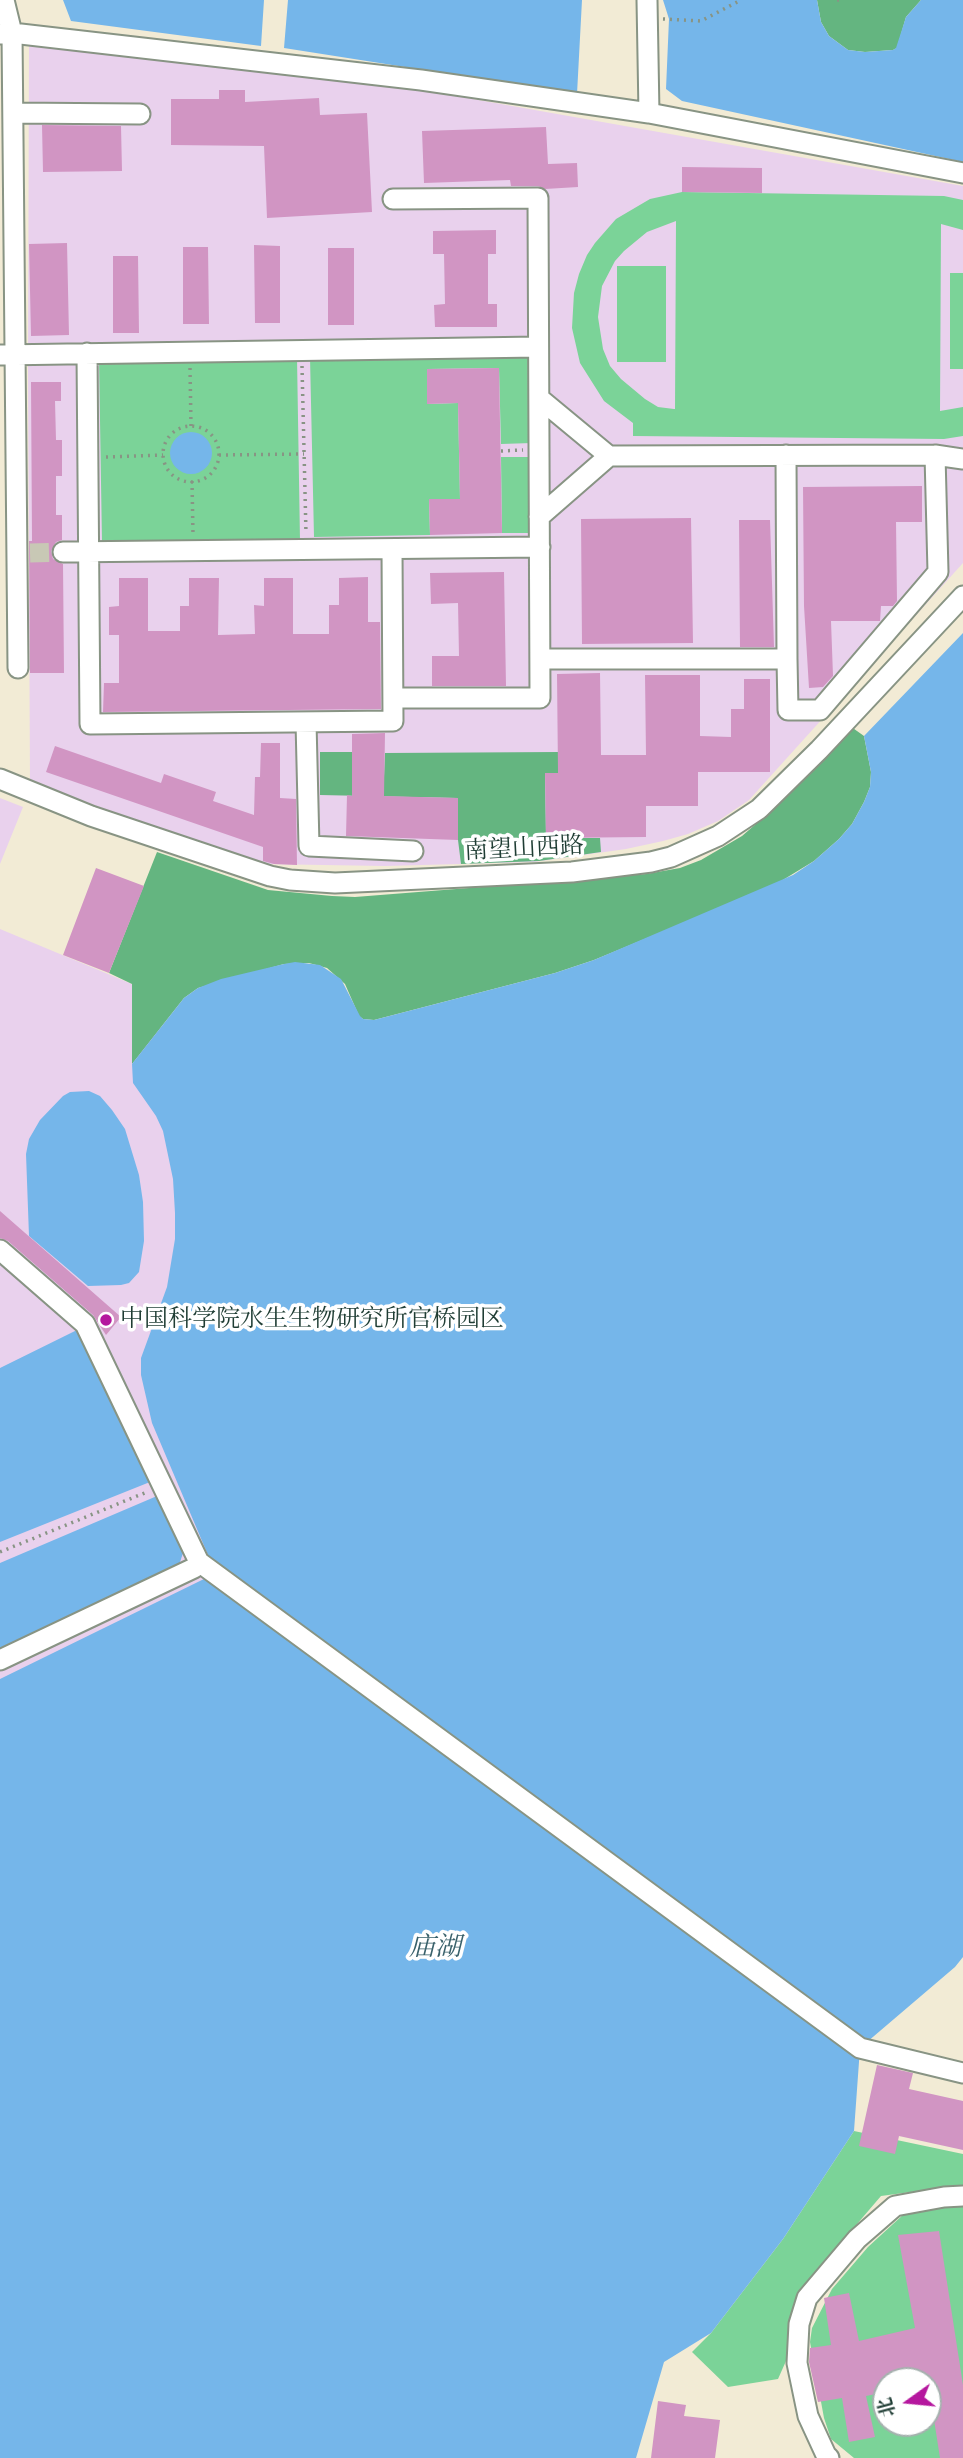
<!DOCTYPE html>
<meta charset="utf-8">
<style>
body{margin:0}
#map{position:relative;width:963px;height:2458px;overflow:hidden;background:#f2ebd5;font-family:"Old Standard TT","Noto Serif SC",serif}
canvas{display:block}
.north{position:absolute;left:872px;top:2367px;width:70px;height:70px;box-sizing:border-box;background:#fff;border:2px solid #a5b1ae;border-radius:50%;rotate:255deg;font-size:19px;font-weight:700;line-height:28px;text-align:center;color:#1f3d34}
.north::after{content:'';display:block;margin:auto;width:24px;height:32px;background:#b5179e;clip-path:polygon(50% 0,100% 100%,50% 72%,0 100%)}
</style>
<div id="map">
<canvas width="963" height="2458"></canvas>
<div class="north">北</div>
</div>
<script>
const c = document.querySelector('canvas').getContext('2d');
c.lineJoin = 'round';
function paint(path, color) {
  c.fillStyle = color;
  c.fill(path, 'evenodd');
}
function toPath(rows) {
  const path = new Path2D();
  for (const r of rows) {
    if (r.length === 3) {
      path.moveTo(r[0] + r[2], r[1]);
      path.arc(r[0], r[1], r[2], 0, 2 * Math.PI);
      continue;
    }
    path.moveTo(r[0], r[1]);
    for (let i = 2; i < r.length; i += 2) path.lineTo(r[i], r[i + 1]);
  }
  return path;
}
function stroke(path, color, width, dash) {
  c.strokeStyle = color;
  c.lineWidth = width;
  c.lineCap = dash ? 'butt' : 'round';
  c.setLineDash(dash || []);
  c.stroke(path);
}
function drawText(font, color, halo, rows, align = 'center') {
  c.font = font + ' "Old Standard TT","Noto Serif SC",serif';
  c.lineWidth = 7;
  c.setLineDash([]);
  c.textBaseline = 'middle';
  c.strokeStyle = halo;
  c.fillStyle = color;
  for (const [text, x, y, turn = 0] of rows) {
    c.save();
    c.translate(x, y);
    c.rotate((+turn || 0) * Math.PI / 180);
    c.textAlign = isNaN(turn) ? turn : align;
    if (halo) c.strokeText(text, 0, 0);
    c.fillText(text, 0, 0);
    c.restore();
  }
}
paint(toPath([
 [29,46,422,90,963,186,963,563,749,800,718,821,688,834,663,841,626,849,534,862,385,866,263,864,30,783,28,367],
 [0,798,23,807,0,864],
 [0,929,132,984,189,1076,236,1564,0,1721]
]), '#e9d1ed');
paint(toPath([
 [682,192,944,196,963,200,963,230,941,224,940,411,963,407,963,436,944,439,633,436,633,423,604,401,580,363,572,328,574,293,579,274,587,255,595,243,616,219,650,199],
 [676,221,675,409,674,409,658,407,645,399,621,379,610,366,603,349,598,317,602,286,615,261,624,251,647,232],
 [617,266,666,266,666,362,617,362],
 [950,273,963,273,963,369,950,369],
 [530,353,532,443,501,444,499,368,427,369,428,404,458,403,460,499,429,500,430,535,314,537,310,357],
 [297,357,300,541,102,543,99,359],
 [501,457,532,457,533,533,502,533],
 [854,2131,963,2154,963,2185,881,2196,803,2287,792,2309,786,2361,778,2379,728,2387,692,2352,711,2333,783,2239],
 [963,2204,963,2458,854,2458,831,2439,824,2418,810,2342,812,2328,832,2289,868,2247,905,2213],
 [886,2381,928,2381,928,2423,886,2423]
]), '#7bd398');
paint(toPath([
 [817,0,921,0,906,17,897,48,893,50,865,52,848,50,829,36,821,22],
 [850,726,864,736,871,772,870,787,864,802,852,824,839,839,814,861,773,886,594,960,555,973,374,1020,363,1019,359,1016,345,984,327,968,309,963,284,964,198,988,184,998,132,1064,132,984,109,973,157,852,268,890,332,896,355,897,646,874,680,868,701,860,742,836,764,817],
 [320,752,352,752,384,777,385,753,558,752,558,773,545,773,546,838,600,838,601,852,539,861,461,864,458,840,458,798,320,795]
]), '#64b580');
paint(toPath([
 [63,0,264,0,261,46,71,21],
 [288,0,582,0,577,94,284,48],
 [663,0,817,0,821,22,829,36,848,50,865,52,893,50,896,48,906,17,921,0,963,0,963,162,682,101,666,89,669,19],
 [191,453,21],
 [963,633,963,1957,955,1967,860,2048,854,2131,783,2239,711,2333,664,2362,636,2458,0,2458,0,1679,206,1578,208,1568,208,1555,152,1423,141,1375,141,1358,167,1287,175,1239,175,1213,173,1179,163,1131,156,1116,133,1083,132,1064,184,998,198,988,221,979,284,964,295,962,320,965,341,979,360,1016,363,1019,374,1020,555,973,594,960,793,875,814,861,839,839,852,824,864,802,870,787,871,772,864,736],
 [89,1091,100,1096,112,1110,125,1129,139,1175,143,1202,144,1241,139,1272,129,1283,121,1285,88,1286,29,1236,26,1154,29,1139,40,1120,63,1096,70,1092],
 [77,1330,150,1482,0,1542,0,1368],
 [157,1496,183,1553,179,1565,0,1648,0,1563]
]), '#75b6ea');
paint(toPath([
 [219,90,245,90,245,102,319,98,320,115,367,113,372,212,267,218,264,146,171,145,171,99,219,99],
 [42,125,121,126,122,171,43,172],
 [546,127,548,164,577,163,578,187,545,189,538,186,511,186,510,180,424,183,422,131],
 [682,167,762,168,762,193,682,192],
 [496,230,496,254,488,254,488,304,497,304,497,327,435,327,434,305,445,304,444,254,433,254,433,231],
 [67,243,69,335,31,336,29,244],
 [254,245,280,246,280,323,255,323],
 [183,247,208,247,209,324,183,324],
 [328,248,354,248,354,325,328,325],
 [113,256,138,256,139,333,113,333],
 [499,368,502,533,430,535,429,499,460,499,458,403,427,404,427,369],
 [31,382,61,382,61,401,55,401,56,440,62,440,62,476,56,476,56,515,62,515,62,540,56,542,51,551,53,559,63,564,64,673,30,673,29,541,32,541],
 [922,486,922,522,896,522,897,601,893,606,881,606,880,621,831,621,833,676,823,687,809,688,804,606,803,487],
 [691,518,693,643,582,644,581,519],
 [739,520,770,520,774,647,740,647],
 [504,572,506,686,432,686,432,656,459,656,458,603,431,604,430,573],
 [368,577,368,622,380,622,381,709,103,712,104,683,119,683,119,635,109,635,109,607,119,606,119,578,148,578,148,631,180,631,180,606,189,606,189,578,219,578,218,635,255,634,254,605,264,606,264,578,293,578,293,634,329,634,329,605,339,605,339,578],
 [600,673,601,755,646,755,645,675,700,675,700,736,731,737,731,709,744,709,744,679,770,679,770,772,698,772,698,806,646,806,646,837,546,838,545,773,558,773,557,674],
 [385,733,384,796,458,798,458,840,346,836,347,795,352,796,352,734],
 [261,743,280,743,280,798,296,799,297,865,274,864,263,861,263,847,46,772,55,746,161,783,164,774,216,792,213,801,254,815,255,777,260,777],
 [96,868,144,886,109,973,63,955],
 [0,1211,121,1317,106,1335,93,1315,8,1241,0,1238],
 [877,2065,913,2073,909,2089,963,2101,963,2150,899,2136,895,2154,859,2146],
 [939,2231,963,2385,963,2458,940,2458,928,2381,886,2381,886,2392,866,2396,875,2437,849,2442,842,2398,818,2402,809,2362,810,2348,831,2345,824,2298,849,2293,859,2341,915,2328,898,2235],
 [658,2401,686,2405,684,2416,720,2420,715,2458,651,2458]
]), '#d195c3');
stroke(toPath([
 [30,553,63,552]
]), '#c8c8b5', 19, [19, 10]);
const minor = toPath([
 [4,0,12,33,18,668],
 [647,0,649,113],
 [0,34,12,33,421,80,649,113,963,173],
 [13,113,140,114],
 [393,199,538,198,540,698,393,698],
 [87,353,90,724,393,721,392,549],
 [0,355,538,347],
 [539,398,609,456,935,455,963,459],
 [539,517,609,456],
 [63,552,540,547],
 [540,659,787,659,786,455],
 [787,659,788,710,820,710,938,572,935,455],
 [306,722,309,846,413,851],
 [0,779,91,816,270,876,290,880,335,883,572,872,651,862,671,857,718,836,759,809,819,750,963,596],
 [0,1250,85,1324,199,1562,860,2048,963,2073],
 [0,1660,194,1568,199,1562],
 [829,2458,826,2455,808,2416,797,2363,799,2324,807,2298,857,2239,895,2206,944,2197,963,2196]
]);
stroke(minor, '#889484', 23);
stroke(toPath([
 [837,0,844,0],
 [663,19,701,21,741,0],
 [302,366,306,534],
 [190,368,191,426],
 [191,454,28],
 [501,451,523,450],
 [219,455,304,454],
 [106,457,163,455],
 [192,481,193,535],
 [0,1552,147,1492]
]), '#889484', 3.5, [2, 5]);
stroke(minor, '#fff', 19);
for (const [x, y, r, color] of [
 [106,1320,7,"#b5179e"]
]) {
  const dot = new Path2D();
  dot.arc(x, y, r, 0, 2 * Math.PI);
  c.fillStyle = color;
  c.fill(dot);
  stroke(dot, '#fff', 2.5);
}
drawText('24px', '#1f3d34', '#fff', [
 ["南望山西路",524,849,-3]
]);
drawText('24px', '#1f3d34', '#fff', [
 ["中国科学院水生生物研究所官桥园区",120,1320]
], 'left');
drawText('italic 26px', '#39616b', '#fff', [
 ["庙湖",435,1948]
]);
</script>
